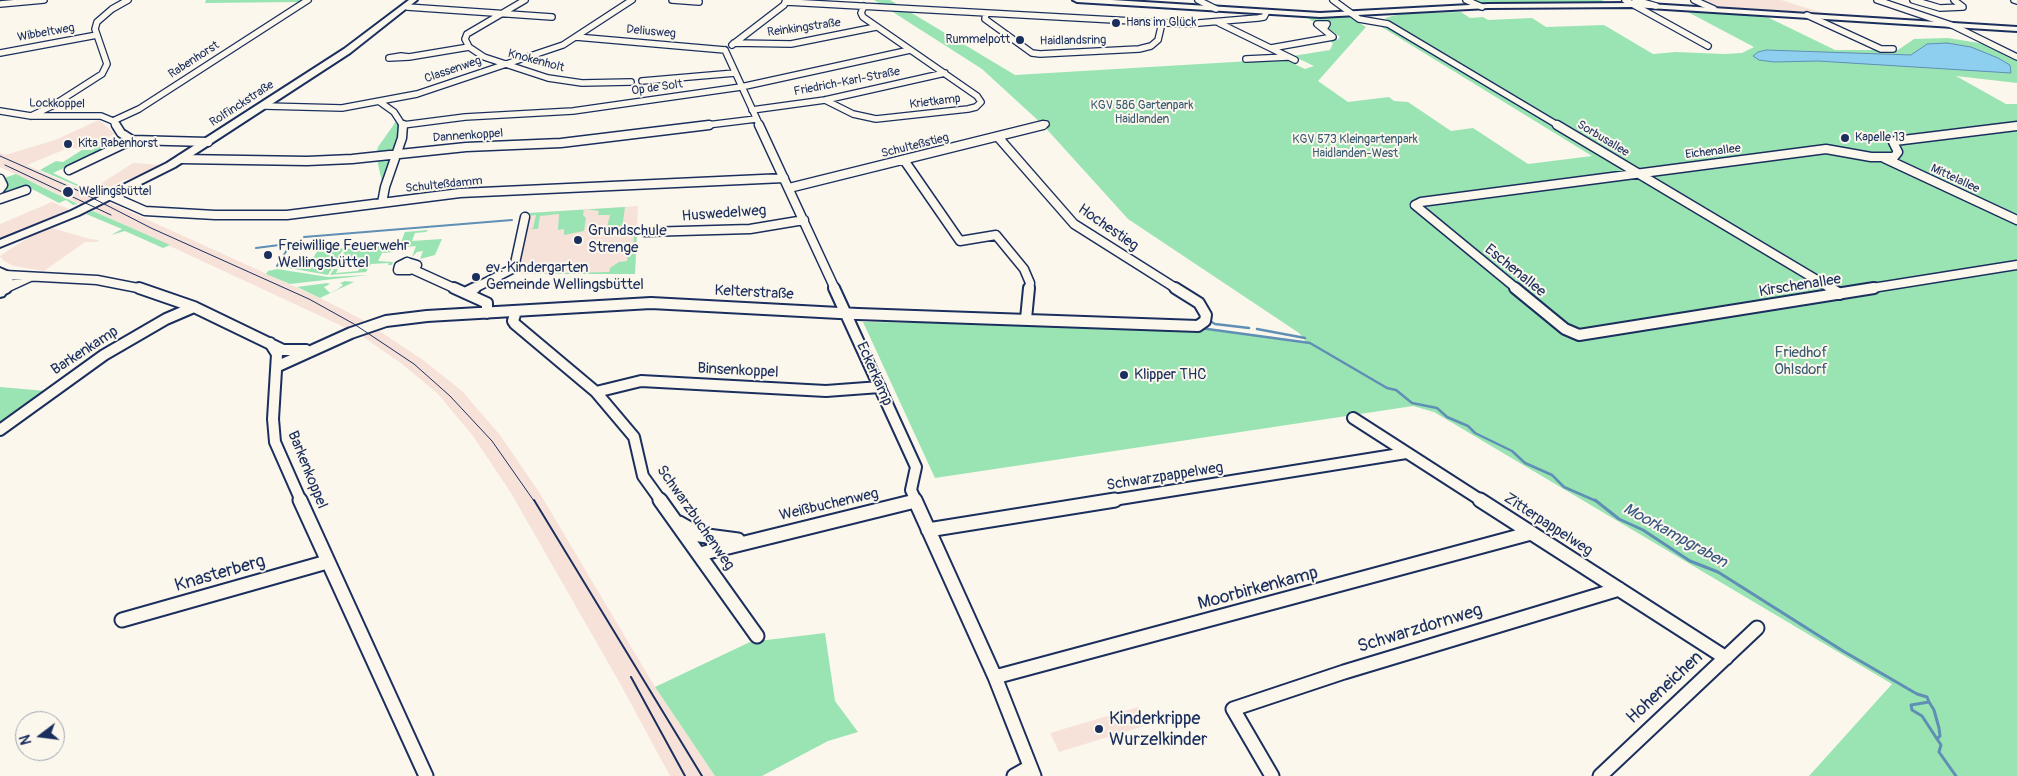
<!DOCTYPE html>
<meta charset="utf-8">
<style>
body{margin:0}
#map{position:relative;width:2017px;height:776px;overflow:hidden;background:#fbf7ec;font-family:Pangolin,sans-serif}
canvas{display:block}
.north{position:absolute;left:15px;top:711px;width:50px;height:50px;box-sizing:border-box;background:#fbf7ec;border:1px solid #a1a7b3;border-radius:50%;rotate:255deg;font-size:14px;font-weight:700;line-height:20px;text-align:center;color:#1b2f5e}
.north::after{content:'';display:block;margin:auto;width:18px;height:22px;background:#1b2f5e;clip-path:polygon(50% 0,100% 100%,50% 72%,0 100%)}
</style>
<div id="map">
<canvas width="2017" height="776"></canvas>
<div class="north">N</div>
</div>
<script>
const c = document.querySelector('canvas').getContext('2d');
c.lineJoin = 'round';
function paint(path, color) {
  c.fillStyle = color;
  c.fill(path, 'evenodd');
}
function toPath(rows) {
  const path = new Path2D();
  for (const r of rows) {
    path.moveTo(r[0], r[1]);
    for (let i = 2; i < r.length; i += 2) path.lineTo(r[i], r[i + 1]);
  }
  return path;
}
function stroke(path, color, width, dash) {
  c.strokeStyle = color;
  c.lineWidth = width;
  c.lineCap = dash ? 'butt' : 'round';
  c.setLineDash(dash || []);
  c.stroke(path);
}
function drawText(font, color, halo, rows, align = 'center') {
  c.font = font + ' Pangolin,sans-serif';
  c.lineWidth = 4;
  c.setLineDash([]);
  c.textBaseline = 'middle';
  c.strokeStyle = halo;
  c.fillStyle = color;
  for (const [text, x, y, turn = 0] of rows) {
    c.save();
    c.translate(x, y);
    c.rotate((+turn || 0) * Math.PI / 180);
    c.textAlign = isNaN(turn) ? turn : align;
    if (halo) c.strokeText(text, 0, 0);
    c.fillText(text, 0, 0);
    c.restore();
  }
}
paint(toPath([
 [1697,0,1781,0,1823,13,1717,7],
 [99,120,115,134,84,149,68,148,27,165,320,298,363,320,423,360,462,391,500,435,539,492,655,687,715,776,670,776,622,687,511,493,473,436,437,393,402,364,359,334,0,167,0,153,5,155,55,140],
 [133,163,161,165,141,176,124,180,108,188,100,190,94,188],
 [52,202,71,210,0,240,0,224],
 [638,206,635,274,505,274,514,268,525,217,529,216,529,213],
 [52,228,90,239,100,240,97,242,85,242,44,271,14,266,4,261,0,256,29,237],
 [1138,707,1147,725,1059,752,1050,733]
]), '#f7e2da');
paint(toPath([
 [206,0,304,0,301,2,205,3],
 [874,0,890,0,1015,75,1284,59,1305,69,1314,66,1293,56,1330,50,1333,43,1329,41,1337,40,1340,37,1328,28,1330,25,1327,22,1312,21,1305,16,1348,16,1366,27,1394,25,1385,18,1400,14,1461,12,1470,18,1483,17,1488,20,1532,18,1546,27,1604,25,1653,54,1676,52,1724,54,1742,53,1754,47,1684,10,1761,14,1835,50,1898,50,1914,39,1948,38,1985,44,2017,59,2017,83,1956,76,2006,104,2017,104,2017,776,1809,776,1892,684,1434,412,1413,406,935,478,863,322,1160,326,1219,330,1307,343,1299,333,1128,219,1042,124,982,69],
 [1380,26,1592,156,1528,164,1473,128,1451,131,1408,102,1394,101,1389,97,1348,102,1318,81,1366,27],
 [1469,0,1602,0,1605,2,1480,4],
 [397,120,400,138,382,182,376,155,378,147],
 [106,140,124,141,53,173,85,188,84,189,40,170,56,161,63,162,82,150,92,150],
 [16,174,42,187,78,204,73,205,66,200,59,203,28,187,0,199,0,192,6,185,4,178],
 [625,207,622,229,606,231,610,215,598,215,599,211,584,209,583,215,586,218,584,231,564,235,564,229,558,230,559,214,540,216,538,229,530,229,533,228,536,215,529,216,529,213],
 [93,211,152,237,170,245,163,248,125,231,111,235,122,229,86,214],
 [428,230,426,232,415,233,412,241,442,239,435,255,420,259,423,251,417,252,412,257,416,246,396,248,394,252,382,253,378,261,393,262,392,265,388,265,389,263,371,264,366,272,330,275,334,269,338,269,336,273,358,271,363,261,342,263,339,267,335,268,346,249,401,242,405,232],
 [637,233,635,274,521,274,609,272,610,268,619,262,627,261,629,247,633,247,634,234],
 [344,248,328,275,283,267,288,260,292,259,290,263,311,261,318,250],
 [277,269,328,277,369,275,290,284,266,274,268,271],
 [345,281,354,282,320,298,297,287,327,283,330,284,324,287,330,293,338,289,343,285,340,283],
 [0,387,46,391,0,427],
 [825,633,835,701,858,732,828,741,762,776,715,776,655,687,750,642]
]), '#9ae4b3');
const water = toPath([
 [1947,43,1971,47,1998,58,2010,65,2011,73,1818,61,1774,62,1759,60,1753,56,1758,52,1766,50,1911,55,1927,44,1947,43]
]);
paint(water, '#8ecfef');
stroke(water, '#608fb5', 1);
stroke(toPath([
 [304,237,512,220],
 [256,248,287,244],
 [277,266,290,245]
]), '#608fb5', 2);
stroke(toPath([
 [1210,321,1215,324,1249,328],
 [1200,328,1310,343,1387,388,1396,390,1412,403,1437,408,1447,417,1468,426,1475,433,1512,451,1525,463,1552,475,1564,487,1596,501],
 [1257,329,1305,338]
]), '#608fb5', 2.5);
stroke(toPath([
 [1595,500,1619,519,1643,530,1690,561,1718,572,1843,651,1917,694,1927,697,1929,702,1911,705,1912,710,1922,716,1941,745,1939,752,1956,776],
 [1929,702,1934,710,1939,728,1940,736,1937,739]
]), '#608fb5', 3);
const minorFar3 = toPath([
 [525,0,467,34,465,39,469,47,484,57,548,78,582,83,631,82],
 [672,0,699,2],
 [1198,0,1216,9],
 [1333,0,1359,19,1388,24,1559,126],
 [1466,0,1482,7],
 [1625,0,1708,46],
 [1635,0,1656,6],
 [1694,0,1714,9],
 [1877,0,1954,26,2017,57],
 [1913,0,1940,8,1963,7,1954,0],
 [2014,0,2017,1],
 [787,2,1187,24,1258,18,1264,17,1266,13],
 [0,4,44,0],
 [407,7,552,17],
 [986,13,985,19,1032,53,1040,54,1139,49,1151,46,1158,40,1162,23],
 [1807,15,1881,49,1893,49],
 [1219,23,1295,60],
 [576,37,725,50],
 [734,43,791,44,876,27],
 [732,45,784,5,786,0],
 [1271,48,1333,37,1317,24,1327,24,1324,29],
 [725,50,760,126],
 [0,53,97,35],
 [401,56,409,57,389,58,401,56],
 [409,57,469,47],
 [1246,59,1288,57],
 [642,81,735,73],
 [825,100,853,114,876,119,968,109,976,107,981,102,977,96,863,17,861,13,864,6],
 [380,102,394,112,403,126],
 [265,106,342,108,417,94,563,45,632,0],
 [752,110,825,100,945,73],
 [0,111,31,116,101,116,113,121],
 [31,116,52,106,102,74,107,64,95,29,97,22,112,9,128,0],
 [403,125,465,117,573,111,741,87,910,50],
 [116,126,113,121,139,109,308,0],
 [699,126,756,119],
 [1038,126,1046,124]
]);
const minorFar2 = toPath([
 [116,125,121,133,132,140,208,142],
 [759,125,835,289],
 [1557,125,1832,289],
 [998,137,1074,224,1177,289],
 [1884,158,2017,220],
 [181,159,307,161,352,159,466,147,561,143,709,125],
 [904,160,960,241,996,235,1024,269,1030,283,1029,289],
 [69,170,132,140],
 [0,179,3,185,0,189],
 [789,188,1043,125],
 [111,196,145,211,215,215,287,215,460,193,784,178],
 [0,199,26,190],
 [382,203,385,187,402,138,403,125],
 [645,232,750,229,804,220],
 [407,262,417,265,409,270,398,270,399,266,407,262],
 [412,269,456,289],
 [5,275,97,280,143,289],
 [4,289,30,277],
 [473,289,514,268,525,217],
 [1517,289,1415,205,1421,202,1826,149,1871,157,1894,157,1898,152,1893,142,1895,141,2017,126],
 [1866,289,2017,265]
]);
const minorFar1 = toPath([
 [139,288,194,307,283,350,306,350],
 [454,288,487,303,487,313],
 [834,288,916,467,911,490,916,501],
 [1515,288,1565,329,1579,335,1874,288],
 [1830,288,1840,294],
 [4,289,6,288],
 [465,293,475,288],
 [516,311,513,321,515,324,596,392,634,437,643,476,661,501],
 [1026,319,1029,288],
 [270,343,277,354,273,419,275,442,301,501],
 [278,366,351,333,386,321,427,316,651,303,858,314,1198,326,1205,321,1206,315,1199,303,1175,288],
 [596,392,641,381,826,391,880,387],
 [1353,418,1482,501],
 [0,430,104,355,166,319,194,307],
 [1107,501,1406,453]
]);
const minor = toPath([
 [300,500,426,776],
 [660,500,757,636],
 [915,500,995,677,1034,776],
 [1480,500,1726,658],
 [679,523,700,535,738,540],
 [928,530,1115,500],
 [700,554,915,501],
 [122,620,327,562],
 [995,677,1531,533],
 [1014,776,1030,767],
 [1272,776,1233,709,1344,672,1619,589],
 [1600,776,1757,628]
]);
const major = toPath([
 [409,0,417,0,350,53,175,167,79,215,0,247,0,240,71,211,167,163,344,49,409,0],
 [1073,0,1112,0,1320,13,1488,4,1633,3,2017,27,2017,31,1633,7,1488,8,1320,17,1077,2,1073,0],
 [0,268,9,272,13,281,4,296,0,297,0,268]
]);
stroke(minorFar3, '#1b2f5e', 8);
stroke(minorFar2, '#1b2f5e', 11);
stroke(minorFar1, '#1b2f5e', 14);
stroke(minor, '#1b2f5e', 17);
stroke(major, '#1b2f5e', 4);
stroke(minorFar3, '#fbf7ec', 5.5);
stroke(minorFar2, '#fbf7ec', 8);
stroke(minorFar1, '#fbf7ec', 10);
stroke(minor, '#fbf7ec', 13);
paint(major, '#fbf7ec');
stroke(toPath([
 [0,156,79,191,151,228,309,299,354,324,414,364,450,396,492,441,534,501],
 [5,165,111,215]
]), '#1b2f5e', 1);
stroke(toPath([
 [534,500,702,776],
 [631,677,685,776]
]), '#1b2f5e', 2);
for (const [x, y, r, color] of [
 [1116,23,5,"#1b2f5e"],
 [1020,40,5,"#1b2f5e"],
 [1845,138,5,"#1b2f5e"],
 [68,144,5,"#1b2f5e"],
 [68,192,6,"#1b2f5e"],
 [578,240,5,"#1b2f5e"],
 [268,255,5,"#1b2f5e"],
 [476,277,5,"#1b2f5e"],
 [1124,375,5,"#1b2f5e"],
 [1099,729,5,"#1b2f5e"]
]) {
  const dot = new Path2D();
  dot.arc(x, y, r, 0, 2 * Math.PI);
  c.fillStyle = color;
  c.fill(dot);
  stroke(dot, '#fbf7ec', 2);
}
drawText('12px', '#1b2f5e', '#fbf7ec', [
 ["Hans im Glück",1126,23],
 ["Rummelpott",1010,40,"right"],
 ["Kapelle 13",1855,138],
 ["Kita Rabenhorst",78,144],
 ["Wellingsbüttel",79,192]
], 'left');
drawText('12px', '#1b2f5e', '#fbf7ec', [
 ["Reinkingstraße",804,28,-8],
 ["Deliusweg",651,32,5],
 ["Wibbeltweg",46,33,-10],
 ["Haidlandsring",1073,41,-1],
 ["Rabenhorst",194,60,-33],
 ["Knokenholt",536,61,15],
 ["Classenweg",453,70,-19],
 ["Friedrich-Karl-Straße",847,82,-11],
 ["Op de Solt",657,88,-8],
 ["Krietkamp",935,102,-7],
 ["Lockkoppel",57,104,1],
 ["Rolfinckstraße",242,104,-33],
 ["Dannenkoppel",468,136,-4],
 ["Sorbusallee",1603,139,31],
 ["Schulteßstieg",915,146,-14],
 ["Eichenallee",1713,152,-7],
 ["Mittelallee",1955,179,25],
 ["Schulteßdamm",444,185,-6]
]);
drawText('12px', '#3b5c73', '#fbf7ec', [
 ["KGV 586 Gartenpark",1142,106],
 ["Haidlanden",1142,120],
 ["KGV 573 Kleingartenpark",1355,140],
 ["Haidlanden-West",1355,154]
]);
drawText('15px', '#1b2f5e', '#fbf7ec', [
 ["Huswedelweg",724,214,-4],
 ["Hochestieg",1108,228,35],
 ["Eschenallee",1515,271,39],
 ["Kirschenallee",1800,286,-9],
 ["Kelterstraße",754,293,3],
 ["Barkenkamp",85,351,-33],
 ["Binsenkoppel",738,371,3],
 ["Eckerkamp",874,374,66],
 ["Barkenkoppel",307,470,68],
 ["Schwarzpappelweg",1165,477,-9],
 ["Weißbuchenweg",829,505,-13],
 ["Schwarzbuchenweg",695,518,55],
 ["Zitterpappelweg",1548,525,33]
]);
drawText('15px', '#1b2f5e', '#fbf7ec', [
 ["Grundschule",588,231],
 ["Strenge",588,248],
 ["Freiwillige Feuerwehr",278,246],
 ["Wellingsbüttel",278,263],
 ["ev. Kindergarten",486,268],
 ["Gemeinde Wellingsbüttel",486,285],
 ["Klipper THC",1134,375]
], 'left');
drawText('15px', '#3b5c73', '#fbf7ec', [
 ["Friedhof",1801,353],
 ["Ohlsdorf",1801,370]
]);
drawText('italic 16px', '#385782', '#fbf7ec', [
 ["Moorkampgraben",1675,536,29]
]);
drawText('18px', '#1b2f5e', '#fbf7ec', [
 ["Knasterberg",220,574,-16],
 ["Moorbirkenkamp",1258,589,-15],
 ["Schwarzdornweg",1420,629,-17],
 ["Hoheneichen",1665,688,-43]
]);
drawText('18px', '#1b2f5e', '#fbf7ec', [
 ["Kinderkrippe",1109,719],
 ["Wurzelkinder",1109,740]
], 'left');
</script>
